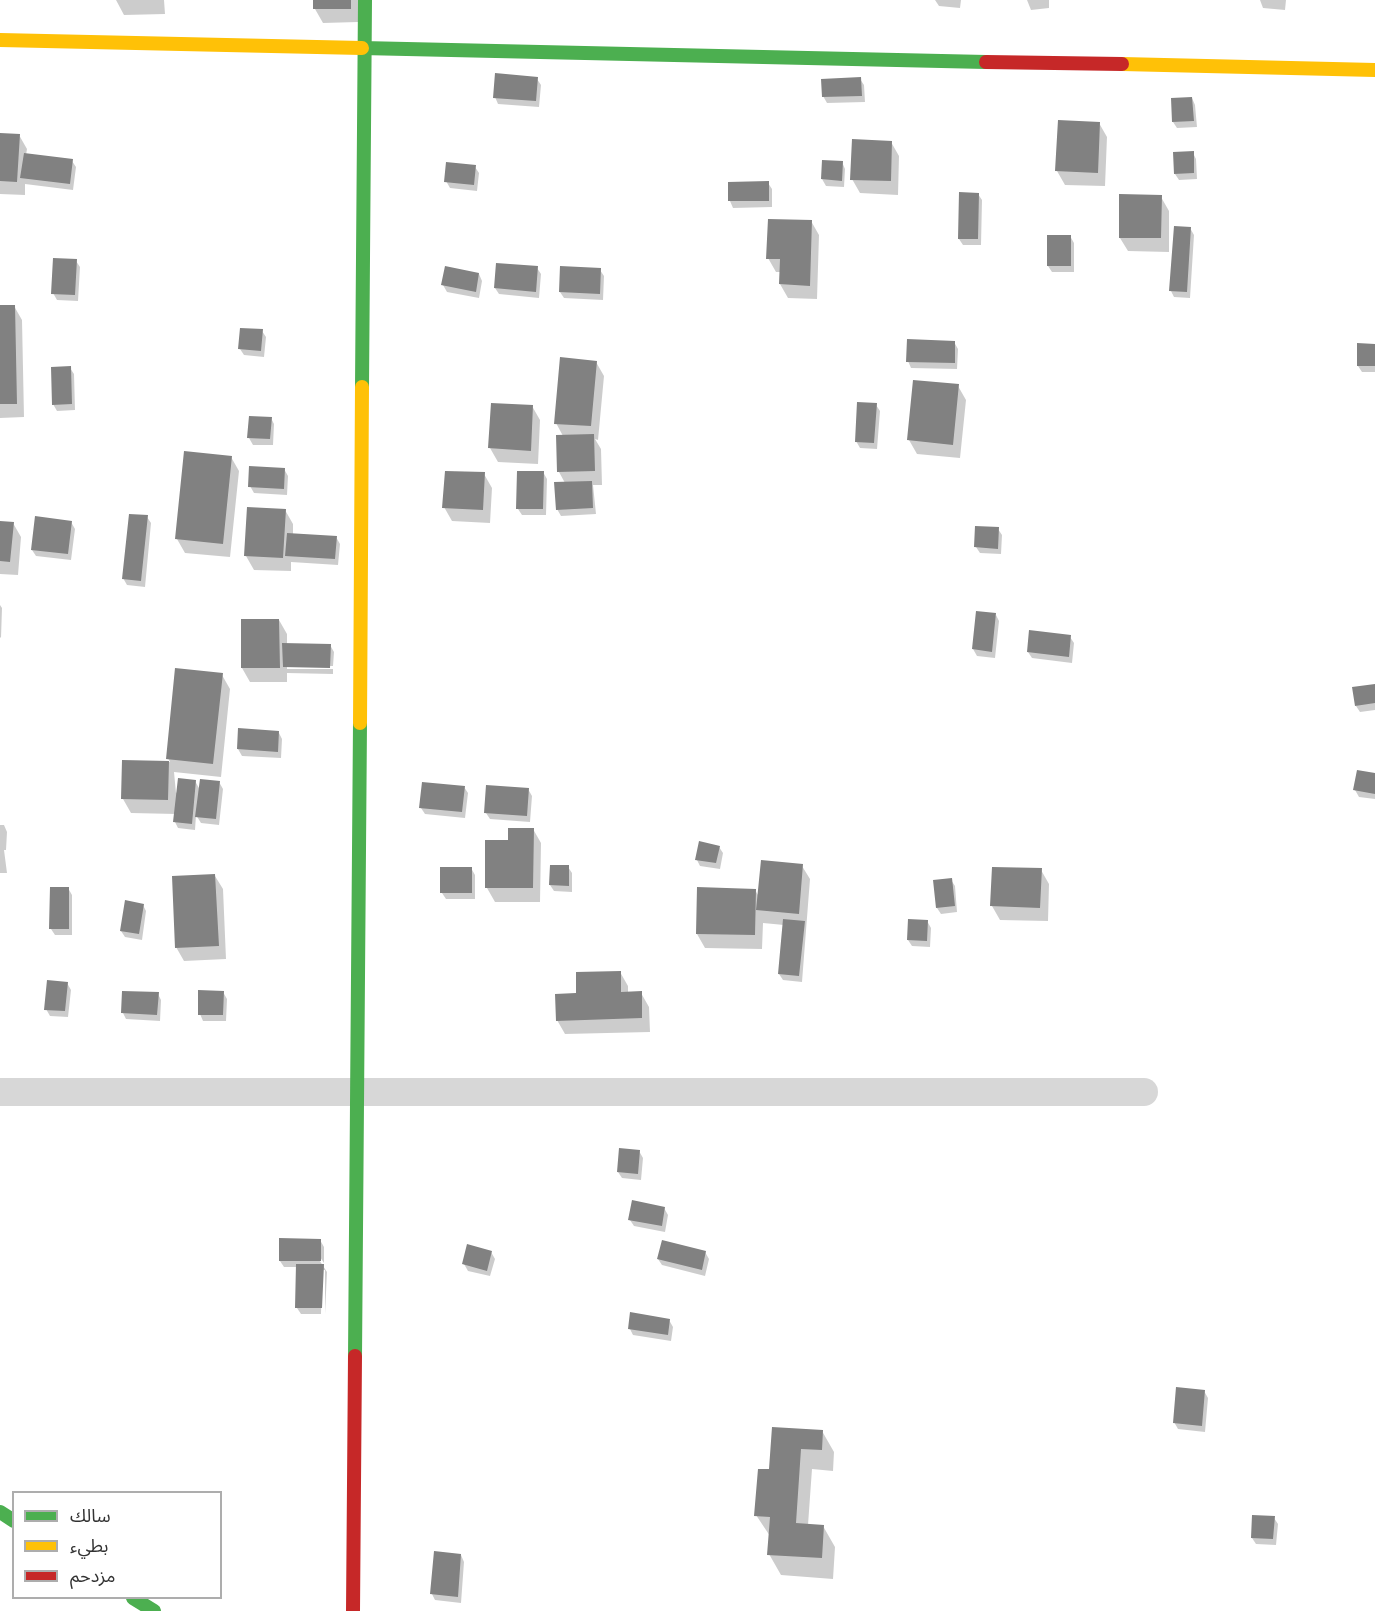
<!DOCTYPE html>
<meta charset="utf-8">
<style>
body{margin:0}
#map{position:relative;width:1375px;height:1611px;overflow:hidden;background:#fff;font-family:Inter,"Noto Sans Arabic",sans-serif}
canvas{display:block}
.legend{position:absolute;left:12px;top:1491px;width:210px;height:108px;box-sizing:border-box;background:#fff;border:2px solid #adadad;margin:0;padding:8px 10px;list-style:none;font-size:18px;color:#333}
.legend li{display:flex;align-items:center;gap:12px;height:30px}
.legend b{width:30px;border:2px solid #adadad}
</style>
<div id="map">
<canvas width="1375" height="1611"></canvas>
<ul class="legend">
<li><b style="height:8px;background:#4caf50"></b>سالك</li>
<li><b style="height:8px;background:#ffc107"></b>بطيء</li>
<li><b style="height:8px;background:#c62828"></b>مزدحم</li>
</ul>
</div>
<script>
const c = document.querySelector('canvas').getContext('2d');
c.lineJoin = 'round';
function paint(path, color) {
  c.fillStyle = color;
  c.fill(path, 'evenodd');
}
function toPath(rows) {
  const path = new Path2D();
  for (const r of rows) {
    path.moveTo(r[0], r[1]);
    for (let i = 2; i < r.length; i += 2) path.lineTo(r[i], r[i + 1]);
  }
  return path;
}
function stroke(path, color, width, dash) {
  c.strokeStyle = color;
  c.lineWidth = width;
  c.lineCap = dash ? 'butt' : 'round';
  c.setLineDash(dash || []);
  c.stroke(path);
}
paint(toPath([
 [116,0,164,0,165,14,124,15],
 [315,0,358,0,358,22,323,23,315,9],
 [935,0,961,0,960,8,939,6],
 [1027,0,1049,0,1049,8,1031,10],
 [1260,0,1286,0,1285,10,1263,8],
 [537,79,541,85,539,107,498,104,495,97],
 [860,79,864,85,865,102,827,103,823,96],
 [1192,98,1195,105,1197,127,1177,128,1173,122],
 [1099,123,1107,137,1105,186,1065,185,1057,171],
 [0,134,19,135,27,149,26,155,72,161,76,167,73,190,25,184,25,195,0,194],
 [891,142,899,156,898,195,860,193,852,179],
 [1193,153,1196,159,1197,179,1179,180,1175,174],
 [842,162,845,169,844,187,826,186,822,179],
 [475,167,479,173,477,191,450,188,446,181],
 [768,183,772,189,772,207,733,208,730,201,729,184],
 [978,194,982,200,981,245,963,245,959,239],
 [1161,197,1169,211,1169,252,1128,251,1120,238],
 [811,221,819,235,817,299,788,298,780,284,781,272,776,272,768,258],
 [1190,228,1194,235,1190,298,1174,297,1171,291],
 [1048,236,1070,236,1074,243,1074,272,1052,272,1048,266],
 [76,261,80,267,78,301,57,300,53,293],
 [537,268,541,274,539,298,499,294,495,288],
 [600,270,604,276,603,300,564,298,560,292],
 [479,274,482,281,479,298,447,292,443,285],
 [0,306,14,306,22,320,24,417,0,418],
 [262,331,266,337,264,357,244,355,240,349],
 [954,342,958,349,957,369,911,368,908,361],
 [1375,345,1375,372,1362,372,1358,366],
 [596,362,604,376,598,440,595,439,601,449,602,485,593,485,596,514,561,516,557,509,565,483,559,472,563,436,556,423],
 [70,368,74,374,75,410,57,411,53,404],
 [958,386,966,400,960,458,917,454,909,440],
 [876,405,880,411,877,449,860,448,856,441],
 [532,406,540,420,538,464,498,462,490,448],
 [271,418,274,424,273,445,253,445,249,438],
 [231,457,239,471,230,557,185,553,177,539],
 [284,469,288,476,287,495,254,493,250,486],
 [543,472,547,479,546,515,522,515,518,509],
 [484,474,492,488,490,523,452,521,444,507],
 [285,510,293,524,293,535,336,537,340,544,338,565,291,562,291,571,254,570,246,556],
 [147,517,151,523,145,587,127,585,123,578],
 [0,522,13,523,21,537,18,575,0,574],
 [71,522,75,529,71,560,36,556,32,550],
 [998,529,1002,535,1001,554,980,553,976,547],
 [0,605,2,608,1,638,0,637],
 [996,615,999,621,995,658,977,656,973,649],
 [279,620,287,634,287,645,330,645,334,652,333,666,287,666,287,669,333,669,333,674,287,673,287,682,250,682,242,668,242,621],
 [1070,637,1074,643,1072,663,1032,658,1028,652],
 [222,675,230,689,221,777,174,772,176,793,195,781,200,790,219,782,223,789,219,825,201,823,196,815,195,830,178,828,175,822,176,814,131,813,123,799,124,762,170,762,168,758],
 [1375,686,1375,710,1360,712,1356,706],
 [240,729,279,733,282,739,281,758,242,756,238,749],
 [1375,775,1375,799,1359,797,1355,790],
 [464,787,468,793,465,818,425,814,421,808],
 [528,789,532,796,530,822,490,819,486,813],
 [0,825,4,825,7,832,6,850,4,850,7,873,0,873],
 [533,829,541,843,540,902,495,902,487,888,509,841],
 [719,847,723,853,720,869,700,866,697,860],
 [802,866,810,879,802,982,783,980,779,974,784,925,763,923,762,949,705,948,697,934,755,890,758,895],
 [568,867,572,873,572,892,554,891,550,885],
 [471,868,475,875,475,899,446,899,442,893],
 [993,869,1041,870,1049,884,1048,921,1000,920,992,906],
 [215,876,223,889,226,959,184,961,176,947],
 [951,880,955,886,957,912,941,914,937,908],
 [68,888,72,895,72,935,55,935,51,929],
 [143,905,146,911,142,940,125,937,121,931],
 [927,921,931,928,930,947,912,946,908,940],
 [620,972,628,986,628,993,641,993,649,1007,650,1032,565,1034,557,1020,578,995],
 [67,983,71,990,68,1017,50,1016,46,1009],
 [223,992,227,999,226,1021,203,1021,200,1014],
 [158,994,161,1000,160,1021,126,1019,123,1013],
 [639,1151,643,1158,641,1180,622,1178,618,1172],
 [664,1208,668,1215,665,1232,634,1226,630,1220],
 [320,1240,324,1247,324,1263,318,1254,316,1255,327,1272,325,1314,325,1270,322,1270,321,1314,301,1314,297,1308,298,1267,284,1267,280,1261],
 [491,1252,495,1259,490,1276,468,1271,464,1264],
 [705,1252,709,1259,705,1276,662,1265,658,1259],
 [669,1320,673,1327,671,1341,633,1335,630,1329],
 [1204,1391,1208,1398,1205,1432,1178,1429,1174,1422],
 [822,1431,834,1452,833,1471,812,1469,808,1525,823,1526,835,1547,833,1579,781,1575,769,1554,770,1536,756,1515,771,1471],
 [1274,1518,1278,1524,1276,1545,1256,1544,1252,1538],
 [461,1555,464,1562,461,1603,435,1600,432,1594]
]), '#0003');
paint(toPath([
 [313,0,351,0,351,9,313,9],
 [495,73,538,77,536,101,493,98],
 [861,77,862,96,822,97,821,79],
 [1192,97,1194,121,1172,122,1171,98],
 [1058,120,1100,122,1098,173,1055,171],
 [0,133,20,134,17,182,0,181],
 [852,139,892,141,891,181,850,180],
 [1194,151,1194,173,1174,174,1173,152],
 [24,153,73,159,70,184,20,178],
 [822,160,843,161,842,181,821,179],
 [446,162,476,165,474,185,444,182],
 [769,181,769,201,728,201,728,182],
 [959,192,979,193,978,239,958,239],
 [1119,194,1162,195,1161,238,1119,238],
 [768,219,812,220,810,286,779,284,780,259,766,259],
 [1174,226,1191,227,1187,292,1169,291],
 [1047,235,1071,235,1071,266,1047,266],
 [53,258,77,259,75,295,51,294],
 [496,263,538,266,536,292,494,288],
 [445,266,479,273,476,292,441,285],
 [560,266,601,268,600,294,559,292],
 [0,305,15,305,17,404,0,404],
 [240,328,263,329,261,351,238,349],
 [907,339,955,341,955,363,906,362],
 [1357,343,1375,344,1375,366,1357,366],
 [560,357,597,361,591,426,554,424],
 [71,366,72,404,52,405,51,367],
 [913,380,959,384,953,445,907,440],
 [857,402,877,403,874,443,855,442],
 [491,403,533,405,531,451,488,448],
 [249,416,272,417,270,439,247,438],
 [594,434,595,471,557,472,556,435],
 [184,451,232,456,223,544,175,539],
 [249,466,285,468,284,489,248,487],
 [445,471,485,472,483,510,442,508],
 [517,471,544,471,543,509,516,509],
 [592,481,593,508,556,510,554,482],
 [247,507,286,509,283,558,244,556],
 [129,514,148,515,141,581,122,579],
 [35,516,72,521,68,554,31,550],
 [0,521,14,522,10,562,0,561],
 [975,526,999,527,998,549,974,547],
 [287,533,337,536,335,559,285,556],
 [976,611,996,613,992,652,972,649],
 [241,619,279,619,280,668,241,668],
 [1029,630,1071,635,1069,657,1027,652],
 [282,643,331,644,330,668,283,667],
 [175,668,223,673,213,764,166,759],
 [1375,684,1375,703,1355,706,1352,687],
 [238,728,279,731,278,752,237,749],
 [122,760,169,761,168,800,121,799],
 [1357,770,1375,773,1375,794,1353,790],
 [178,778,196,780,192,824,173,822],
 [200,779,220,781,216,819,195,817],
 [422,782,465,786,462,812,419,808],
 [486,785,529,788,527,816,484,813],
 [508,828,534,828,533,888,485,888,485,840,508,840],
 [699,841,720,846,716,863,695,860],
 [761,860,803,864,799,914,756,910],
 [550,865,569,865,569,886,549,885],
 [440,867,472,867,472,893,440,893],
 [992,867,1042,868,1040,908,990,906],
 [215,874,219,946,175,948,172,876],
 [952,878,955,906,936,908,933,880],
 [50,887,69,887,69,929,49,929],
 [697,887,756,889,755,935,696,934],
 [125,900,144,904,139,934,120,931],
 [783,919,805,921,799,976,778,974],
 [908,919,928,920,927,941,907,940],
 [621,971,621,992,642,991,642,1018,556,1021,555,994,576,993,576,972],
 [47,980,68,982,65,1011,44,1010],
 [198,990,224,991,223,1015,198,1015],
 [122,991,159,992,157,1015,121,1013],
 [619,1148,640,1150,638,1174,617,1172],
 [632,1200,665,1207,662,1226,628,1220],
 [279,1238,321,1239,321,1261,279,1261],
 [662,1240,706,1251,702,1270,657,1259],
 [467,1244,492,1251,487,1271,462,1264],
 [296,1264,324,1264,322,1308,295,1308],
 [630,1312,670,1319,668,1335,628,1329],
 [1176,1387,1205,1390,1202,1426,1173,1423],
 [772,1427,823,1430,822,1450,801,1449,796,1523,824,1525,822,1558,767,1555,770,1517,754,1516,758,1469,769,1469],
 [1252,1515,1275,1516,1273,1539,1251,1538],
 [434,1551,461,1554,458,1597,430,1594]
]), '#818181');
stroke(toPath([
 [0,1092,1144,1092]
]), '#d7d7d7', 28);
stroke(toPath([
 [362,48,986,62],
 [362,387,365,0],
 [355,1356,360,723],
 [0,1512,14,1521],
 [133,1598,154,1611]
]), '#4caf50', 14);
stroke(toPath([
 [0,40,362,48],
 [1122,64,1375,70],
 [360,723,362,387]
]), '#ffc107', 14);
stroke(toPath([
 [986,62,1122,64],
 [353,1611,355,1356]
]), '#c62828', 14);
</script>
